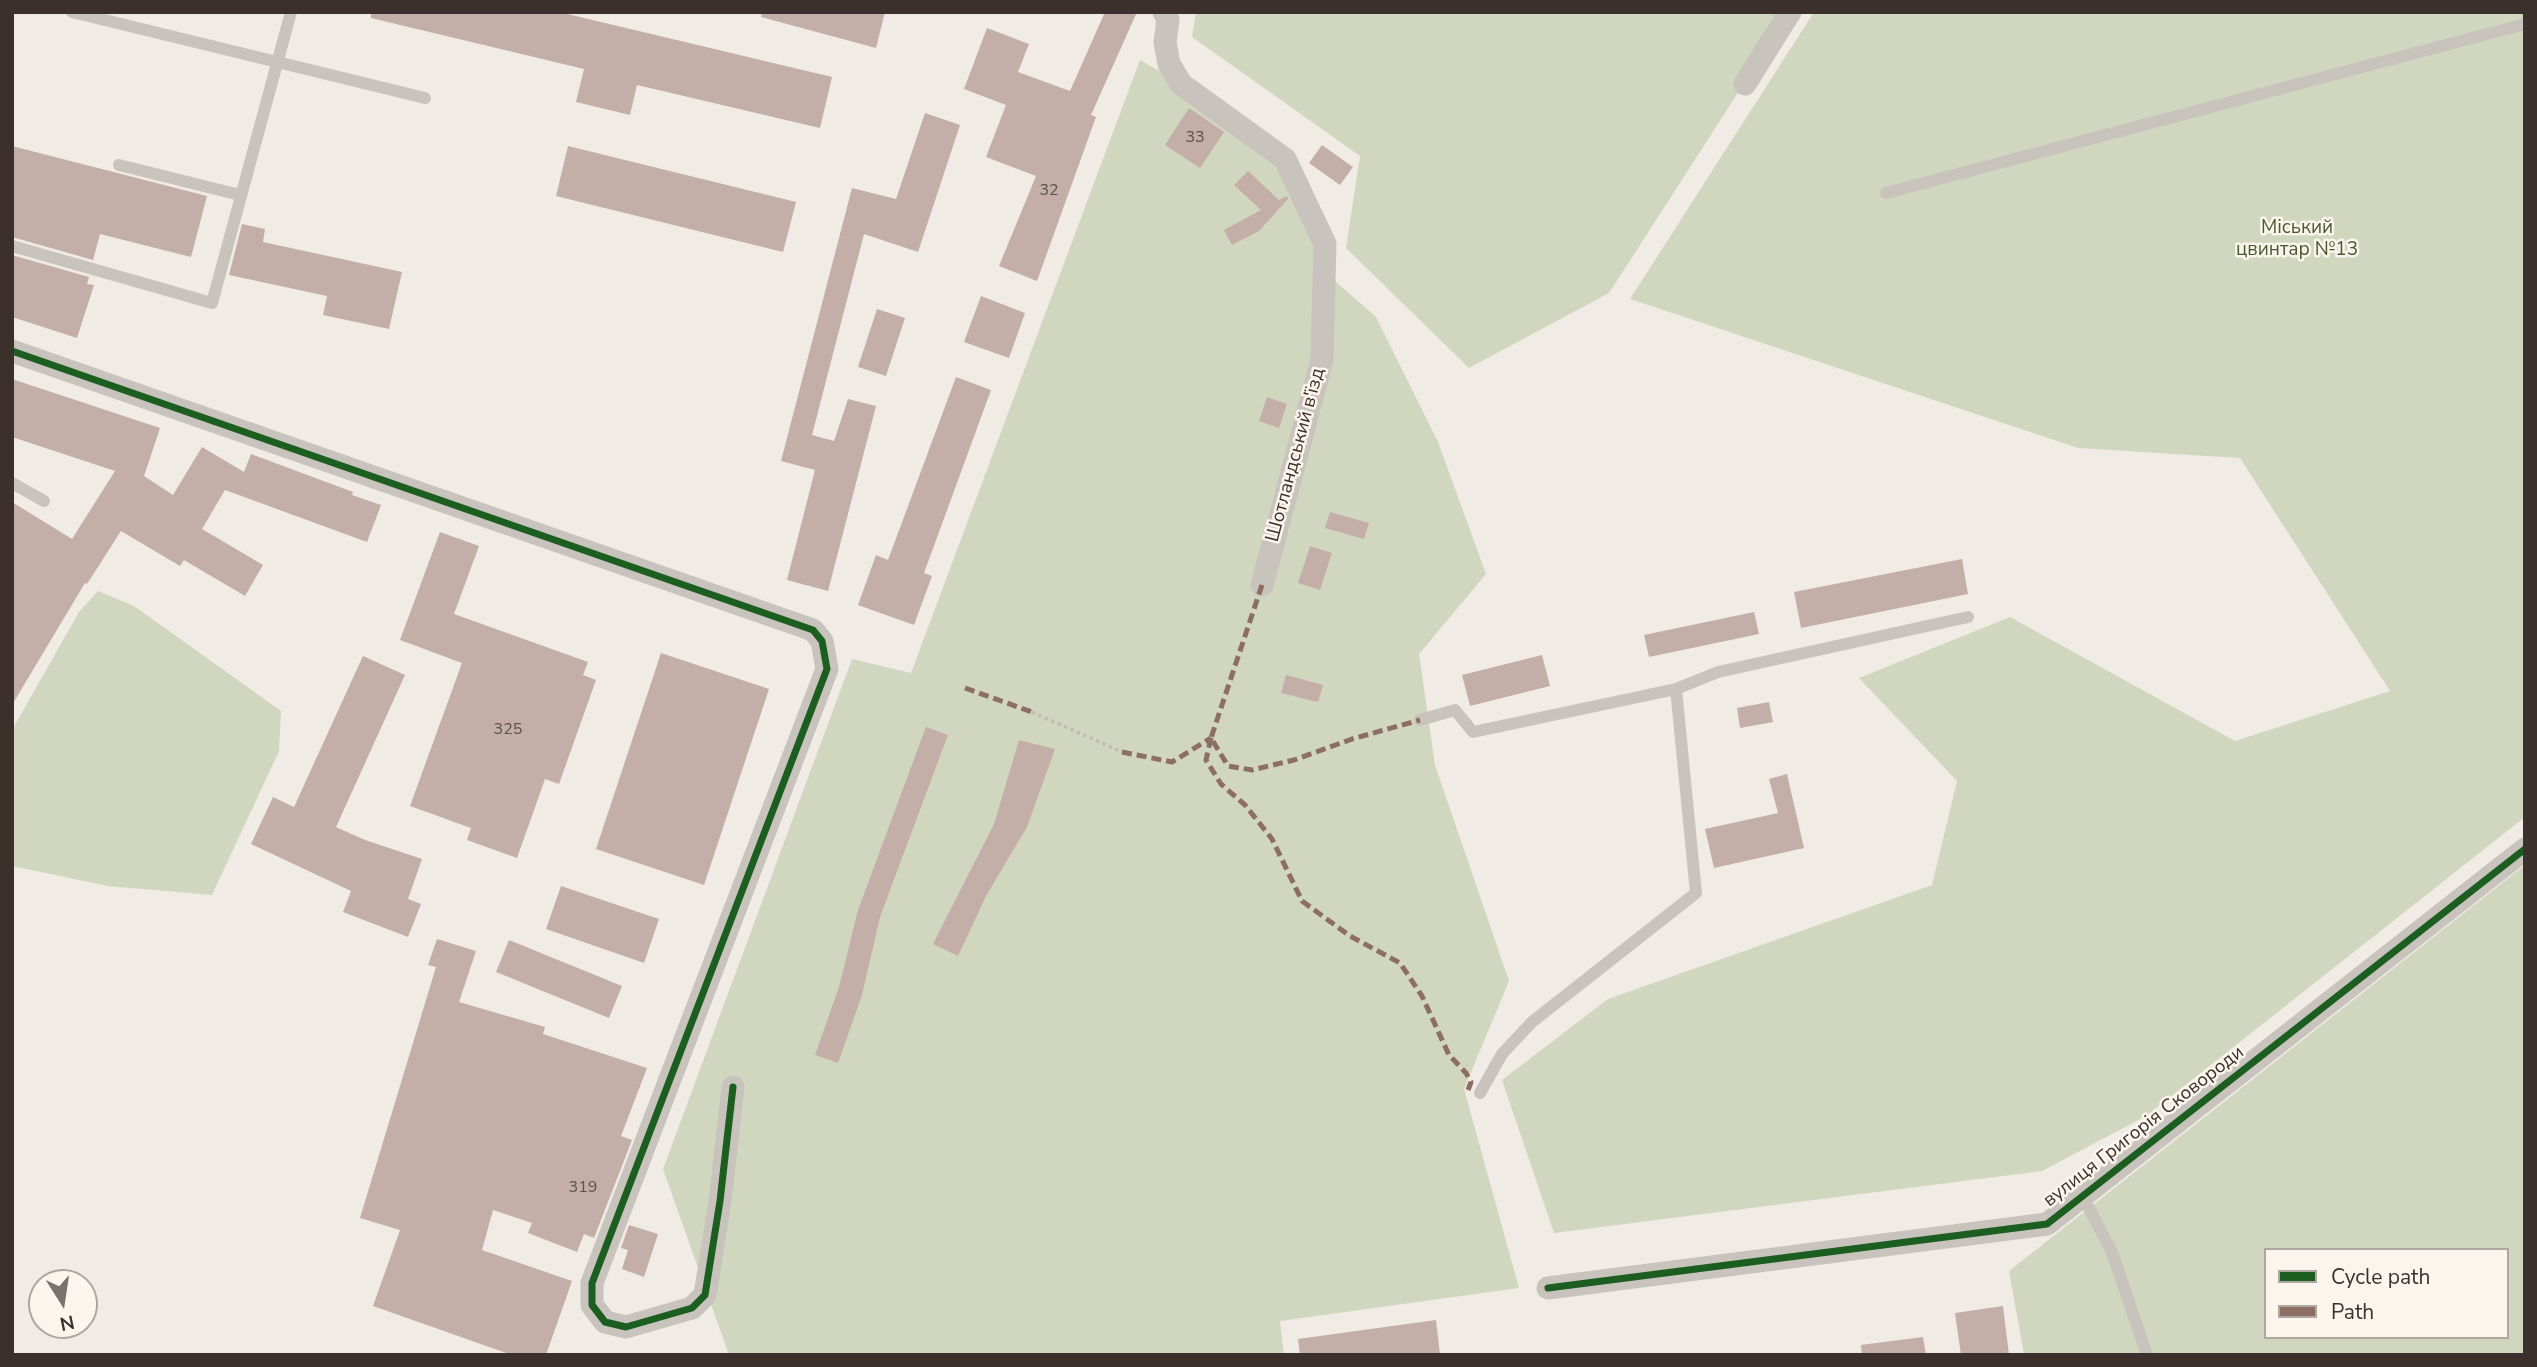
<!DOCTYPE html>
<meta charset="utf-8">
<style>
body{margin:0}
#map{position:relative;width:2537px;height:1367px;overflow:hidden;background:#f0ebe5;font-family:"Nunito Sans",sans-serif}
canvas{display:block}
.frame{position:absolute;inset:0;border:14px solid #3b302b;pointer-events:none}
.legend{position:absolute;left:2264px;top:1248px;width:245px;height:91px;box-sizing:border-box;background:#fbf5ee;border:2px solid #aea6a0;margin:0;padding:9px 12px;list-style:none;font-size:21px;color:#3b302b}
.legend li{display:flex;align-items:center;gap:14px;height:35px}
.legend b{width:35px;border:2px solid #aea6a0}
.north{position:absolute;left:28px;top:1269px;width:70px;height:70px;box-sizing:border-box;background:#fbf5ee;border:2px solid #aea6a0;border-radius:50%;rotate:168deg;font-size:19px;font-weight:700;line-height:28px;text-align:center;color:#3b302b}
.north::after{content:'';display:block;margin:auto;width:24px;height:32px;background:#7a716c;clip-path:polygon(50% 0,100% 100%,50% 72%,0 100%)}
</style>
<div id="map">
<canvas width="2537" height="1367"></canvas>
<div class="frame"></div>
<ul class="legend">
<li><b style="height:9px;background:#1b5e20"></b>Cycle path</li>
<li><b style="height:9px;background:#8d6e63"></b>Path</li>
</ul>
<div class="north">N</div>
</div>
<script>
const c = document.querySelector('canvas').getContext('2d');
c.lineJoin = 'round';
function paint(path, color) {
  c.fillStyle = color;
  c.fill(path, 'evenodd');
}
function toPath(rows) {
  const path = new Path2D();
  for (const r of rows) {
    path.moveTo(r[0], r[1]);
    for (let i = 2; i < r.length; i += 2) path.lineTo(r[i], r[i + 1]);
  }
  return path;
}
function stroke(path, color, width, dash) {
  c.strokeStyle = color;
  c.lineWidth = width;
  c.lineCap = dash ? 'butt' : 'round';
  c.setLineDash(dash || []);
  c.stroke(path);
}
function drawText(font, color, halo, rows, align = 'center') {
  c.font = font + ' "Nunito Sans",sans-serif';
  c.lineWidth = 5;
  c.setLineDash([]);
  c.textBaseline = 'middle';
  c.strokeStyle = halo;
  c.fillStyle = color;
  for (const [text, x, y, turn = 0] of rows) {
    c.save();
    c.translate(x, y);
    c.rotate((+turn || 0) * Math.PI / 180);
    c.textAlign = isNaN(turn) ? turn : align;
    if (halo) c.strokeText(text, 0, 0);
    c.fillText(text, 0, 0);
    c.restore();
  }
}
paint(toPath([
 [1196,12,1790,12,1609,293,1469,368,1346,248,1360,156,1192,37],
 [1814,12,2525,12,2525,817,2146,1116,2042,1171,1554,1233,1502,1080,1608,999,1932,885,1957,781,1859,678,2010,617,2235,741,2390,691,2240,458,2078,448,1630,299],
 [1140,60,1268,133,1335,281,1376,317,1438,442,1486,574,1419,654,1435,765,1509,981,1464,1089,1519,1288,1280,1321,1284,1355,729,1355,663,1169,852,659,911,673],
 [98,591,134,606,281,711,279,751,212,895,108,886,12,866,12,730,79,612],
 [2525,865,2525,1355,2024,1355,2009,1271],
 [2266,1250,2507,1250,2507,1337,2266,1337]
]), '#d1d6bf');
paint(toPath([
 [371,12,559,12,832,77,820,128,637,85,630,115,576,102,584,69,371,18],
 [762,12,885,12,876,48,761,17],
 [1105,12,1137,12,1091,115,1096,117,1037,281,999,266,1036,176,986,157,1006,105,964,89,987,28,1029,44,1018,72,1070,91],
 [1189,108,1224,132,1200,168,1165,145],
 [925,113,960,125,918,252,864,234,812,435,834,441,848,399,876,406,828,591,787,580,815,470,781,461,852,188,896,199],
 [1322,145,1353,167,1340,185,1309,163],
 [12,146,207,196,191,257,100,234,93,260,12,237],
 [568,146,796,202,783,252,556,196],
 [1248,171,1279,200,1287,196,1288,199,1259,231,1232,245,1224,230,1261,210,1234,185],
 [242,224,265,229,263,242,402,272,389,329,323,315,327,296,229,275],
 [12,255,89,277,87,284,94,285,77,338,12,317],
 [981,296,1025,313,1009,358,964,342],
 [877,309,905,318,886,376,858,367],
 [956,377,991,390,924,573,932,576,914,625,858,605,876,555,888,560],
 [12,379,160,428,144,476,173,495,202,447,244,472,251,454,353,492,352,495,381,505,367,542,225,490,202,529,263,565,245,596,184,560,180,566,121,531,87,584,85,583,12,705,12,502,72,539,115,471,12,437],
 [1267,397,1287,404,1279,428,1259,421],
 [1330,512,1369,523,1364,539,1325,528],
 [440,532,479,546,454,614,588,662,583,675,596,680,559,784,545,779,517,858,467,840,471,828,410,806,462,663,400,640],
 [1310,546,1332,553,1320,590,1298,583],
 [1962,559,1968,594,1801,628,1794,592],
 [1754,612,1759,634,1649,657,1644,635],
 [661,653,769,689,704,885,596,849],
 [1542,655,1550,686,1470,706,1462,675],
 [363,656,405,675,336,827,365,840,422,859,408,899,421,904,408,937,343,912,351,891,251,844,273,797,294,807],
 [1286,675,1323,685,1318,702,1281,693],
 [1769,702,1773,722,1740,728,1737,708],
 [926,727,948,735,880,917,862,995,838,1063,815,1055,839,987,858,910],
 [1019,740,1055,749,1027,827,986,896,958,956,933,944,994,824],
 [1787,774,1804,848,1714,868,1705,829,1778,813,1769,779],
 [561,886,659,919,644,963,546,929],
 [437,939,476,951,459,1002,545,1027,543,1034,647,1068,621,1136,632,1140,594,1238,584,1234,577,1252,528,1233,532,1223,493,1210,482,1250,572,1281,546,1355,512,1355,373,1306,400,1230,360,1218,436,967,428,965],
 [509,940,622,986,609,1018,496,972],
 [629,1225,658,1234,644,1277,622,1269,628,1250,621,1248],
 [2003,1306,2009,1355,1961,1355,1955,1313],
 [1436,1320,1440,1355,1300,1355,1298,1339],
 [1923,1337,1926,1355,1862,1355,1861,1345]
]), '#c3afa7');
stroke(toPath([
 [1032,712,1122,752]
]), '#c2bbb6', 3.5, [3.5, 3.5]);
stroke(toPath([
 [72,12,425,98],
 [119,165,240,195],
 [1886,193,2525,24],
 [12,246,212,303,291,12],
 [12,483,44,501],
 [1420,720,1455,710,1473,732,1676,689,1718,672,1968,617],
 [1480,1093,1502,1054,1532,1022,1696,893,1676,689],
 [2082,1195,2112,1252,2147,1355]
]), '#c9c3be', 12);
stroke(toPath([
 [1164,12,1168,20,1165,42,1169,64,1181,84,1285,159,1325,244,1322,360,1262,585],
 [1745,84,1790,12],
 [12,351,813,630,822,641,827,669,592,1283,592,1305,605,1322,626,1327,692,1308,705,1295,720,1201,733,1087],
 [1548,1288,2047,1224,2525,849]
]), '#c9c3be', 23);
stroke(toPath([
 [1262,585,1211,738,1228,766,1252,770,1294,760,1352,739,1420,720],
 [965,688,1032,712],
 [1211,738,1206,760,1221,784,1245,805,1272,839,1302,901,1350,936,1400,963,1422,996,1449,1055,1466,1073,1471,1082,1468,1090],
 [1122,752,1172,762,1211,738]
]), '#8d6e63', 5, [10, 5]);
stroke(toPath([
 [12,351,813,630,822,641,827,669,592,1283,592,1305,605,1322,626,1327,692,1308,705,1295,720,1201,733,1087],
 [1548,1288,2047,1224,2525,849]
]), '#1b5e20', 7);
drawText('16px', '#5d504a', null, [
 ["33",1195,138],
 ["32",1049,191],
 ["325",508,730],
 ["319",583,1188]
]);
drawText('19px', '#4a5a2e', '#fbf5ee', [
 ["Міський",2297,228],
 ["цвинтар №13",2297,250]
]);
drawText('19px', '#3b302b', '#fbf5ee', [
 ["Шотландський в'їзд",1296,455,-75],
 ["вулиця Григорія Сковороди",2144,1127,-38]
]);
</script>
